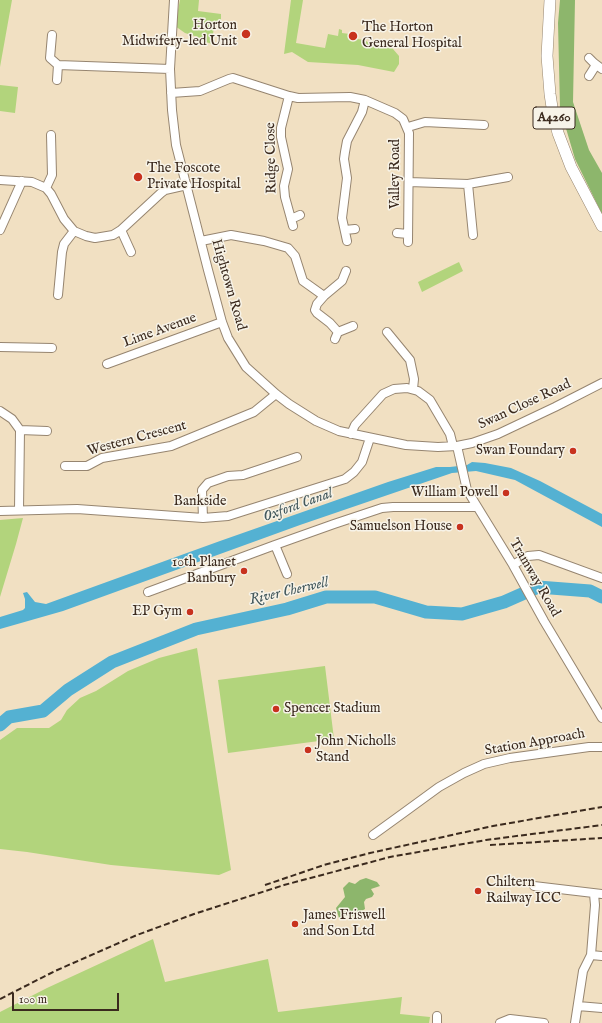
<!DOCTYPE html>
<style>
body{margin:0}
#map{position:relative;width:602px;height:1023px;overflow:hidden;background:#f1e0c2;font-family:"IM FELL English",serif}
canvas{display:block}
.scale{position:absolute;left:12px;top:993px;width:107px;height:18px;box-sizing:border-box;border:2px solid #3b2a1e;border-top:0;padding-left:5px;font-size:12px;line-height:14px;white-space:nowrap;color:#3b2a1e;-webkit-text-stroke:3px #f7f3e8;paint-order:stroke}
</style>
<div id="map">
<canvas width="602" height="1023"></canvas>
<div class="scale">100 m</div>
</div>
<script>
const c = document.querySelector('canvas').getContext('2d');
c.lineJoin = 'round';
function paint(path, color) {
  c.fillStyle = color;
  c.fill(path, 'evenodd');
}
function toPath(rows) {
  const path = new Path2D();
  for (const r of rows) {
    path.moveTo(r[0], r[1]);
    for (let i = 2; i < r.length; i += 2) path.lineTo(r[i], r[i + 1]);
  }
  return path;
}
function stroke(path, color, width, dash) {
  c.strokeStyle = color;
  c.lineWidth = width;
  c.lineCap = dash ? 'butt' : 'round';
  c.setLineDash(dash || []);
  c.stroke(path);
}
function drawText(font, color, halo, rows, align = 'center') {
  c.font = font + ' "IM FELL English",serif';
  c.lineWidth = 3;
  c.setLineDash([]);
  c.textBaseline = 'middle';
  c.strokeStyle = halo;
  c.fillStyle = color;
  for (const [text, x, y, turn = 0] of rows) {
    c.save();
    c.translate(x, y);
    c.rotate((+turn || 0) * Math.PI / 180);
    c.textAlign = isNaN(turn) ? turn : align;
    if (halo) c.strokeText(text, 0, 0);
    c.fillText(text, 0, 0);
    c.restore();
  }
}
paint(toPath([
 [0,0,12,0,0,67],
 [180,0,199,0,198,11,221,14,221,24,219,25,214,25,212,44,197,39,198,37,185,33,175,26],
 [291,0,303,0,296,43,325,48,328,34,338,36,339,29,342,30,342,33,350,34,357,39,365,40,371,45,382,42,393,49,399,56,399,64,394,72,358,65,308,62,292,52,284,54],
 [0,85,18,87,15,113,0,111],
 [459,262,463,271,422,292,418,282],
 [23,518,16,544,0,597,0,520],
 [197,648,231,870,219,875,111,865,27,852,0,849,0,740,17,728,49,728,61,720,67,710,80,698,96,691,128,671,159,658],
 [325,666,334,739,228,753,218,680],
 [153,939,165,982,268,959,278,1012,402,997,400,1014,430,1017,429,1023,0,1023,0,1012,47,988]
]), '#b2d47c');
paint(toPath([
 [560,0,575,0,573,102,589,150,602,173,602,214,575,159,560,108,558,23],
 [366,878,377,882,380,886,371,889,374,894,372,897,366,899,364,902,365,909,351,917,346,915,342,919,339,918,336,908,345,897,343,888,349,882,355,884,360,880]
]), '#8db66c');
paint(toPath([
 [472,462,485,463,511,468,540,481,602,514,602,527,515,480,476,471,452,473,300,525,63,611,0,629,0,617,23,610,25,608,25,599,23,593,27,592,35,602,46,604,220,541,388,482,436,467,450,467,467,465]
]), '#54b1d2');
stroke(toPath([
 [0,725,9,717,43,711,68,690,112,662,196,629,287,609,326,597,375,597,426,612,462,614,504,602,538,587,590,591,602,597]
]), '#54b1d2', 13);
const minor = toPath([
 [174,0,170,69,172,110,176,145,208,270,222,322,228,338,246,367,276,394,289,404,316,421,339,431,406,445,438,447,457,446,472,443,498,434,555,407,602,383],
 [52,35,50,58,58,65,170,69],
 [589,58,594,63,602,69],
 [589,76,596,65],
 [57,80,58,65],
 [171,93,200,91,229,79,233,78,289,96,298,98,350,97,365,100,395,113,403,119,409,133,408,242],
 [289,96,281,128,281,137,288,169,284,186,285,197,293,226],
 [408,127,425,122,484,125],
 [0,180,32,182,46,188,51,194,64,219,74,231,86,236,95,238,113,235,121,230,161,193,165,190,187,185],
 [409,182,468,184,508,177],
 [468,184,473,235],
 [46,188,52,175,51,135],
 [291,219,300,215],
 [0,230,22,181],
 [121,230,131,252],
 [345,230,355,229],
 [397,233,408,234],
 [201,241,231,235,264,241,288,248,295,256,303,281,324,296,317,304,315,310,317,313,330,323,338,332,335,339],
 [347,241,342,218,347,178,344,159,345,152,347,141,362,112,365,100],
 [58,295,62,252,64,244,74,231],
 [324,296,342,281,346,271],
 [338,332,353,326],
 [387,332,410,360,414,379,413,389],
 [0,347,52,348],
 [107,364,222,322],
 [0,411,12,419,20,430,19,510],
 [20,430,47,431],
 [351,434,355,425,383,394,394,389,407,388,418,391,430,400,450,434,453,446],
 [457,446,467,490,513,565,544,621,602,718],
 [65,466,87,466,102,458,171,446,254,412,276,394],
 [0,511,77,509,203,518,228,516,345,479,354,472,362,462,370,438],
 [203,518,202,490,208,483,228,476,243,475,297,457],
 [513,565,528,556,539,555,602,578],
 [287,574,275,545,334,524,382,508,393,507,477,507],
 [148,592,275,545],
 [373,835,402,814,439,787,464,773,484,764,510,758,589,747,602,747],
 [534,886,602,894],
 [591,955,602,956],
 [578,1006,602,1008],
 [437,1023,437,1016],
 [500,1023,510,1019,544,1023],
 [575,1023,583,971,591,955,595,905,594,894]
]);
const major = toPath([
 [550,0,547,56,550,94,553,114,558,133,571,167,602,226]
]);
stroke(minor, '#968570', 10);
stroke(major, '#968570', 12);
stroke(minor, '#fff', 8);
stroke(major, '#fff', 11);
stroke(toPath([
 [490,845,602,838],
 [265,885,324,865,370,853,493,826,602,807],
 [0,999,55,971,137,935,194,914,284,885,390,857,486,840,602,825]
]), '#3b2a1e', 2, [6, 3]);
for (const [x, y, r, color] of [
 [246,34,5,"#c8321e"],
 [353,36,5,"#c8321e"],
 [138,177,5,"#c8321e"],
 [573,451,4,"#c8321e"],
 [506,493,4,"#c8321e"],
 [460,527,4,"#c8321e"],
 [244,571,4,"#c8321e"],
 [190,612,4,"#c8321e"],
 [276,709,4,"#c8321e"],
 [308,750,4,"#c8321e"],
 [478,891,4,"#c8321e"],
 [295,924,4,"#c8321e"]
]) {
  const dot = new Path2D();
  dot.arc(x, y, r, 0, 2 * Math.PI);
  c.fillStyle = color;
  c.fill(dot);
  stroke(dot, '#f7f3e8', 1.5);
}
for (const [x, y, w] of [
 [554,118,42]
]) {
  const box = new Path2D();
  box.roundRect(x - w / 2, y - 11, w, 22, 3);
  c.fillStyle = '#f7f3e8';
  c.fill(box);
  stroke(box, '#3b2a1e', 1);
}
drawText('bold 13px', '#3b2a1e', null, [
 ["A4260",554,118]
]);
drawText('14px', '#3b2a1e', '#f7f3e8', [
 ["Horton",237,26],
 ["Midwifery-led Unit",237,42],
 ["The Horton",362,28,"left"],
 ["General Hospital",362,44,"left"],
 ["The Foscote",147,169,"left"],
 ["Private Hospital",147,185,"left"],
 ["Swan Foundary",565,451],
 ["William Powell",498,493],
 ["Samuelson House",452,527],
 ["10th Planet",236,563],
 ["Banbury",236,579],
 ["EP Gym",182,612],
 ["Spencer Stadium",284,709,"left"],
 ["John Nicholls",316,742,"left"],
 ["Stand",316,758,"left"],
 ["Chiltern",486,883,"left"],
 ["Railway ICC",486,899,"left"],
 ["James Friswell",303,916,"left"],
 ["and Son Ltd",303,932,"left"]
], 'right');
drawText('14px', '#3b2a1e', '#f7f3e8', [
 ["Ridge Close",272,158,-91],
 ["Valley Road",396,174,-90],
 ["Hightown Road",228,285,74],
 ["Lime Avenue",160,331,-20],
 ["Swan Close Road",525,405,-25],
 ["Western Crescent",137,439,-15],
 ["Bankside",200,502],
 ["Tramway Road",534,578,60],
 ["Station Approach",535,743,-10]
]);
drawText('italic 15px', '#44595d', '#f7f3e8', [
 ["Oxford Canal",298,506,-20],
 ["River Cherwell",289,592,-13]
]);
</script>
